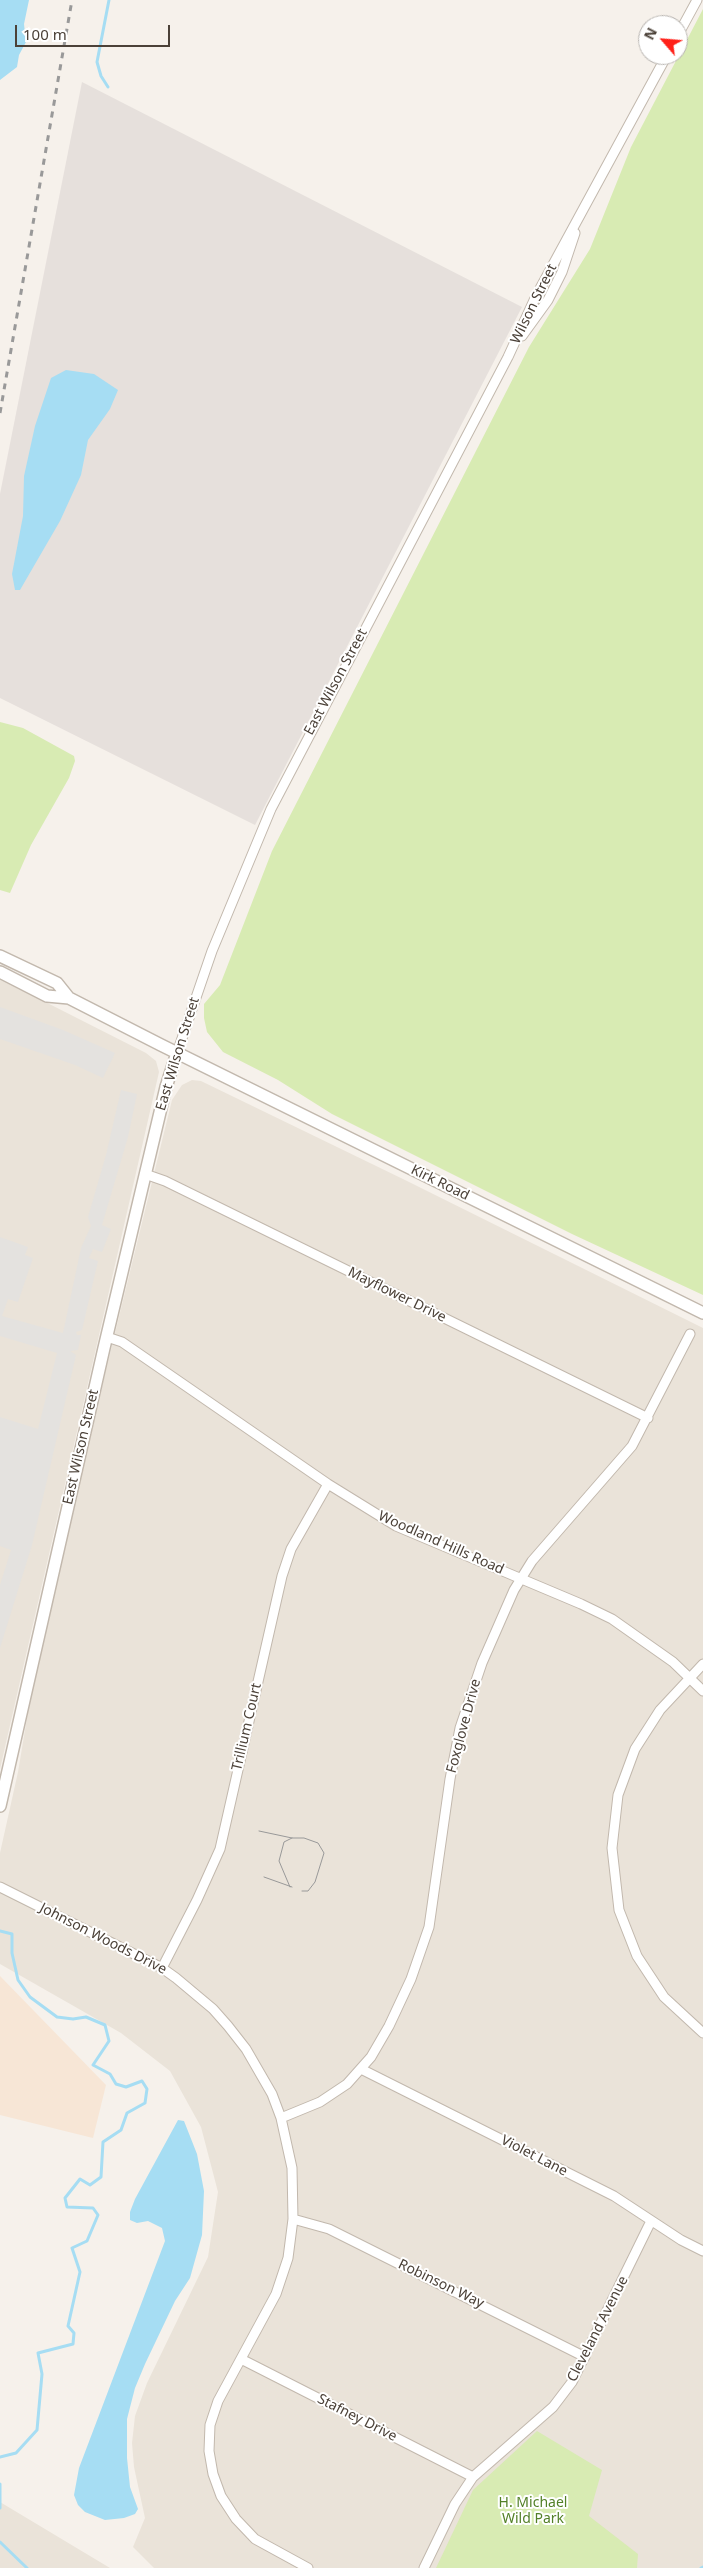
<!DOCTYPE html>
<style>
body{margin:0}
#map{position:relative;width:703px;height:2568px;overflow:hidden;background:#f6f1eb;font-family:"Noto Sans",sans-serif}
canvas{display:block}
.north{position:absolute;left:638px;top:15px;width:50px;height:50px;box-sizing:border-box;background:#fff;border:1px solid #b7b3af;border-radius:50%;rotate:297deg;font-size:14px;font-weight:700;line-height:20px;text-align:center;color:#4b4138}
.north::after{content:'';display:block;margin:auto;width:18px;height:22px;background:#ff2119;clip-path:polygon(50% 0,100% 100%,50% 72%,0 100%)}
.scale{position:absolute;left:15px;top:25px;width:155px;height:22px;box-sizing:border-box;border:2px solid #4b4138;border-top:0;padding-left:6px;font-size:15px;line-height:18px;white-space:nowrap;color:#4b4138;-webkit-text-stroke:4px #fff;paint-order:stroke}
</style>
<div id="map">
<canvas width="703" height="2568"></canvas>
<div class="north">N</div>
<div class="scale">100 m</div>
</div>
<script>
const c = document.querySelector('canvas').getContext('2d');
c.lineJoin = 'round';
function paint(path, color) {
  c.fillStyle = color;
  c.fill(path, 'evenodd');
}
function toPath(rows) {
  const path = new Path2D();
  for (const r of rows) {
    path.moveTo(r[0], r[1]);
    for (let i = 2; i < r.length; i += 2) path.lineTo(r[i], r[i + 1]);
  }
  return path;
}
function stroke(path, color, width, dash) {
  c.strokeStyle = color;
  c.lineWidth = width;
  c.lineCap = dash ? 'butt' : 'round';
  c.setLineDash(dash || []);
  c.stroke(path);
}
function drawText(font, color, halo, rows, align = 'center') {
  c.font = font + ' "Noto Sans",sans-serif';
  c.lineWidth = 4;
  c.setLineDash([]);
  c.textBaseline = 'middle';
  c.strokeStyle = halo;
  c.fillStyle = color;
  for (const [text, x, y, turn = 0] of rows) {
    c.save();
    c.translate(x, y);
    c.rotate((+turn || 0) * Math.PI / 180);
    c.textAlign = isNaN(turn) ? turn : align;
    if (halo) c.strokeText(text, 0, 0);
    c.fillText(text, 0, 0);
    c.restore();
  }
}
paint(toPath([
 [0,979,146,1053,156,1061,159,1072,0,1769],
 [192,1080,201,1081,405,1180,703,1328,703,2568,154,2568,133,2547,145,2518,134,2467,132,2443,135,2416,147,2383,208,2257,218,2192,201,2127,170,2071,121,2033,0,1964,0,1853,18,1772,29,1706,105,1374,172,1100,182,1085],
 [0,2502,110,2568,0,2568]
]), '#eae3d9');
paint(toPath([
 [0,1976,106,2085,93,2138,0,2115]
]), '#f7e6d6');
paint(toPath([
 [82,82,522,307,255,825,0,698,0,494]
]), '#e6e0dc');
paint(toPath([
 [703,9,703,1295,572,1234,332,1114,278,1080,223,1052,207,1032,204,1018,204,1004,220,985,272,851,529,347,590,249,631,147],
 [0,722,23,728,74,756,75,761,69,778,31,845,10,893,0,890],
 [537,2431,602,2470,589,2516,638,2554,637,2568,436,2568,473,2490]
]), '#d8ebb3');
paint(toPath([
 [0,1007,63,1030,115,1053,103,1078,75,1065,0,1039],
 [121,1090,137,1094,128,1137,102,1225,111,1229,102,1252,93,1249,89,1258,98,1261,82,1330,76,1332,77,1335,81,1335,78,1350,70,1351,76,1355,32,1545,0,1648,0,1585,11,1550,0,1546,0,1417,38,1429,57,1353,0,1336,0,1237,28,1247,25,1255,33,1258,18,1302,8,1299,2,1316,63,1333,81,1248,91,1226,88,1217,106,1155]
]), '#e4e2df');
paint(toPath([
 [0,0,29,0,24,24,26,42,19,55,17,67,0,80],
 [66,370,94,374,118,390,110,409,88,440,81,475,60,521,20,590,15,590,12,574,23,516,24,476,35,426,51,378],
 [178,2120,184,2121,197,2154,204,2191,202,2235,190,2278,175,2301,145,2364,135,2388,127,2419,127,2458,130,2487,138,2509,135,2514,124,2518,105,2520,85,2512,78,2505,74,2495,79,2468,165,2241,162,2228,148,2221,137,2223,130,2220,130,2212,135,2199]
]), '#a6ddf3');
stroke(toPath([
 [108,87,101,76,97,62,109,0],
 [0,1931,12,1934,12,1953,18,1980,30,1997,57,2017,73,2019,86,2017,105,2025,109,2041,93,2065,110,2074,116,2084,126,2087,142,2081,147,2089,145,2103,127,2113,121,2130,103,2142,101,2177,90,2185,80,2179,65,2198,67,2207,93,2208,98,2215,87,2241,72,2248,80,2272,68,2326,74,2333,73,2344,38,2353,42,2374,37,2430,16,2453,0,2457],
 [0,2484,0,2508],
 [0,2542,27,2568],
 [701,2568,703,2567]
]), '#a6ddf3', 3);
const minor = toPath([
 [678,35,697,0],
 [522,336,548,300,562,272,575,233],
 [177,1053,212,951,271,809,508,357,536,296,667,55],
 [145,1174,165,1181,648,1418],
 [107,1337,122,1342,328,1484,396,1526,581,1604,612,1619,673,1662,703,1691],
 [703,1664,660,1710,635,1749,618,1795,612,1848,619,1910,637,1956,664,1997,703,2033],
 [0,1887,162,1968,176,1978,213,2009,228,2026,246,2049,272,2094,281,2118,292,2168,293,2219,288,2258,276,2294,218,2401,210,2425,209,2451,213,2474,221,2496,236,2519,255,2539,308,2568],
 [162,1968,197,1900,220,1849,282,1576,291,1549,328,1484],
 [361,2069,614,2196,681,2240,703,2251],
 [281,2118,320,2102,347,2084,371,2057,389,2026,411,1979,429,1927,450,1779,460,1728,482,1663,514,1590,532,1561,632,1446,690,1334],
 [293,2219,329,2229,585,2357],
 [241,2359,473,2477],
 [424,2568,455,2504,473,2477,553,2407,572,2382,651,2221]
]);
const tertiary = toPath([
 [0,956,57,983,69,998,161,1045,703,1313],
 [0,972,47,996,69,998],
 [0,1806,104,1348,166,1087,177,1053]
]);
stroke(minor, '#c2b8ad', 11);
stroke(tertiary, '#c2b8ad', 14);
stroke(minor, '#fff', 9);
stroke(tertiary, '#fff', 11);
stroke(toPath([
 [259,1831,292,1838,304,1838,318,1843,324,1853,315,1882,308,1891,302,1891],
 [264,1877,292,1887],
 [290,1887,279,1861,284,1842,292,1838]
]), '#999', 1);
stroke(toPath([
 [0,413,72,0]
]), '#999', 3, [6, 6]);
drawText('14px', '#4b4138', '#fff', [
 ["Wilson Street",534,304,-64],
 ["East Wilson Street",336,682,-62],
 ["East Wilson Street",178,1054,-73],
 ["Kirk Road",440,1183,26],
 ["Mayflower Drive",397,1295,26],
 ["East Wilson Street",81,1447,-77],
 ["Woodland Hills Road",441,1543,24],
 ["Foxglove Drive",464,1726,-75],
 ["Trillium Court",247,1727,-77],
 ["Johnson Woods Drive",103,1939,27],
 ["Violet Lane",534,2156,27],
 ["Robinson Way",441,2284,26],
 ["Cleveland Avenue",598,2329,-63],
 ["Stafney Drive",357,2418,27]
]);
drawText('14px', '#538028', '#fff', [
 ["H. Michael",533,2503],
 ["Wild Park",533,2519]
]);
</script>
